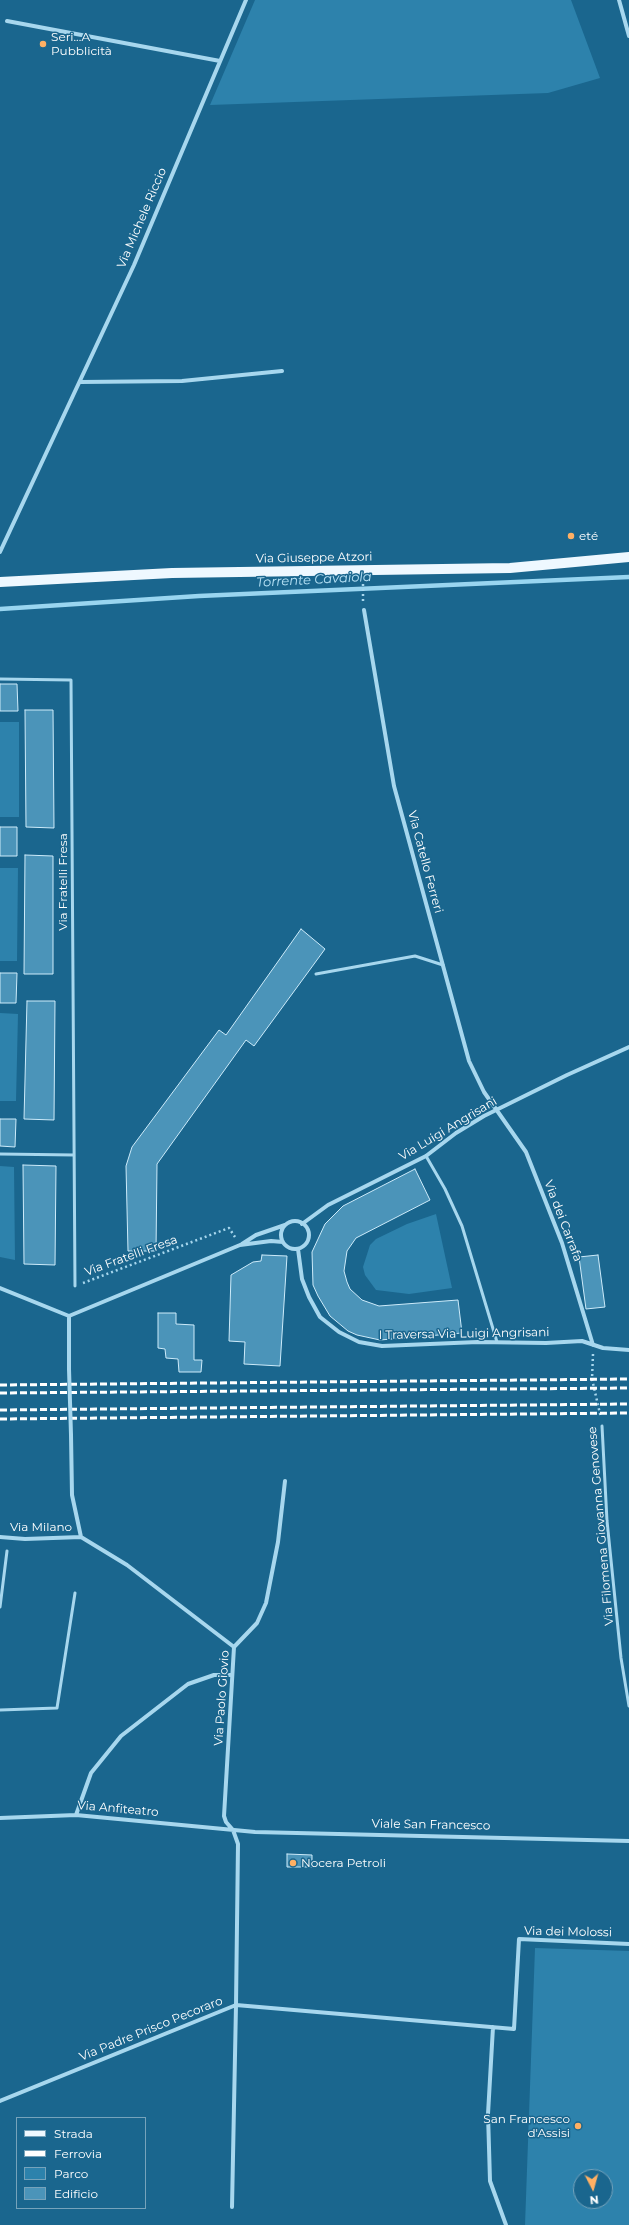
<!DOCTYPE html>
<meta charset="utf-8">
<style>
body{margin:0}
#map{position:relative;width:629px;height:2225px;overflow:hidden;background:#1a668e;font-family:Montserrat,sans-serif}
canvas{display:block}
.legend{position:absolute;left:16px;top:2117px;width:130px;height:92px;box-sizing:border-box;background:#1a668e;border:1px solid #76a3bb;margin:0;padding:5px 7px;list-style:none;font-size:12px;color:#fff}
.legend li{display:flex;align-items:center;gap:8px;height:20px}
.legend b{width:20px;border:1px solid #76a3bb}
.north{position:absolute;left:573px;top:2169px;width:40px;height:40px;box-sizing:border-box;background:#1a668e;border:1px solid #76a3bb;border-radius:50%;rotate:174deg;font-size:11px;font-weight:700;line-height:16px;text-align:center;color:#fff}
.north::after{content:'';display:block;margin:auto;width:14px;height:18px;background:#ffb064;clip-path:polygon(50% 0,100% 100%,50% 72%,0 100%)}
</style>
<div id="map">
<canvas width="629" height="2225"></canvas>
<ul class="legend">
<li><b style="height:5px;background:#eef8ff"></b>Strada</li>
<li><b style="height:5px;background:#fff"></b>Ferrovia</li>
<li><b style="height:11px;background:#2d82ac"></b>Parco</li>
<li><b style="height:11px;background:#4b94b9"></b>Edificio</li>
</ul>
<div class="north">N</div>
</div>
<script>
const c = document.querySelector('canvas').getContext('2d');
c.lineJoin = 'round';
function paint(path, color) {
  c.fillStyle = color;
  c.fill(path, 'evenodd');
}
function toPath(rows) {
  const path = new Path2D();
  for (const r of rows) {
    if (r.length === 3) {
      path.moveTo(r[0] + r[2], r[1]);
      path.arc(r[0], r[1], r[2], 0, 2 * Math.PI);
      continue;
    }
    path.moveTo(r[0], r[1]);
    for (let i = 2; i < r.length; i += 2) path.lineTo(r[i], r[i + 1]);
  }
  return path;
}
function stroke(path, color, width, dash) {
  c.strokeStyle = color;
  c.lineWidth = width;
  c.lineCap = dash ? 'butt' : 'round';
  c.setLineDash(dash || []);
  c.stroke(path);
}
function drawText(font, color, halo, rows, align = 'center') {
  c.font = font + ' Montserrat,sans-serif';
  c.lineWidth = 3;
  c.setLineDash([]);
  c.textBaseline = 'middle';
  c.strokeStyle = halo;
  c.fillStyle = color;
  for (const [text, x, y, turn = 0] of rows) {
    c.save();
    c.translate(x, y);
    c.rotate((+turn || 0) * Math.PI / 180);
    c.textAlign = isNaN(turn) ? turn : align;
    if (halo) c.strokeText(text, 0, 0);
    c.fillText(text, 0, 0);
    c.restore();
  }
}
paint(toPath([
 [255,0,571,0,600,78,548,93,210,105],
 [0,722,19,722,19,817,0,817],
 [0,868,18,868,17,961,0,961],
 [0,1013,18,1014,16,1101,0,1101],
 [0,1166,14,1167,15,1260,0,1257],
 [436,1214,452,1288,409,1294,376,1290,365,1275,363,1267,370,1245,376,1239,407,1224],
 [535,1948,629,1951,629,2225,525,2225],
 [581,2177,605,2177,605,2201,581,2201]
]), '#2d82ac');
stroke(toPath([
 [0,609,199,596,629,577]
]), '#99d5f0', 4.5);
const building = toPath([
 [0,684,17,684,18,711,0,711,0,684],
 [25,710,53,710,54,828,26,827,25,710],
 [0,827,17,827,17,856,0,856,0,827],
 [25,855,53,856,53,974,24,974,25,855],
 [301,929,325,949,254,1046,246,1040,157,1164,156,1251,128,1251,126,1166,132,1147,219,1030,226,1035,301,929],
 [0,973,17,973,16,1003,0,1003,0,973],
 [27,1001,55,1001,54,1120,24,1119,27,1001],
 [0,1119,16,1119,15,1147,0,1146,0,1119],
 [23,1165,56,1166,55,1265,24,1264,23,1165],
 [415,1169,430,1200,356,1238,347,1251,344,1271,347,1282,350,1289,362,1300,379,1306,458,1300,462,1333,380,1340,357,1335,348,1331,330,1316,318,1296,313,1285,312,1252,325,1224,343,1206,415,1169],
 [262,1255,287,1256,280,1366,244,1364,245,1342,229,1341,231,1275,253,1262,261,1261,262,1255],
 [598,1255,605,1307,586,1309,579,1257,598,1255],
 [158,1313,176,1313,176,1324,194,1325,194,1360,202,1360,201,1372,179,1372,178,1359,166,1358,165,1349,158,1348,158,1313],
 [287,1854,312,1855,312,1867,287,1867,287,1854]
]);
paint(building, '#4b94b9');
stroke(building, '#cdebfa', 1);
stroke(toPath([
 [363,601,363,582],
 [83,1283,229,1228,235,1237],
 [593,1354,592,1379,601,1418]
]), '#a7d7ee', 2.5, [2, 3]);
stroke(toPath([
 [0,679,71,680,75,1286],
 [316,974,415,956,443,965],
 [0,1154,74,1155],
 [426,1156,445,1189,462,1226,497,1342],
 [602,1426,607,1521,621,1658,629,1706],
 [0,1607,7,1551],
 [0,1710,57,1708,75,1593]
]), '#a7d7ee', 3);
stroke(toPath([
 [619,0,629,36],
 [7,21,220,61],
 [80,382,182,381,282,371],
 [0,552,134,265,246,0],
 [364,610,394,786,469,1061,484,1092,526,1152,562,1243,593,1345],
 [295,1235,14],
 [302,1224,328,1205,426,1156,456,1133,484,1116,567,1075,629,1047],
 [242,1244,256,1235,285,1225],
 [298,1249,302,1279,309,1297,320,1317,339,1332,359,1342,382,1346,478,1342,546,1343,582,1341,603,1348,629,1350],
 [0,1288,69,1316,240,1245,271,1241,283,1242],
 [69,1316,69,1369],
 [71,1435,72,1495,81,1537,127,1565,234,1647],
 [0,1537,25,1539,81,1537],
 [76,1815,91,1773,121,1736,188,1684,214,1675,232,1675],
 [0,1818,76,1815,255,1832,629,1841],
 [493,2027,488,2114,490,2181,506,2225],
 [0,2101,236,2005,238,1844,233,1830,226,1822,224,1816,234,1647,257,1623,266,1603,278,1542,285,1481],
 [232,2207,236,2005,514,2029,519,1939,629,1944]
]), '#a7d7ee', 4);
stroke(toPath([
 [0,582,172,573,510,568,629,557]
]), '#eef8ff', 10);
stroke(toPath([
 [0,1385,629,1379],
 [0,1393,629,1388],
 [0,1410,629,1404],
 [0,1419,629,1413]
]), '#fff', 3, [7, 3]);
stroke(toPath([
 [69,1369,71,1435]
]), '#a7d7ee', 4);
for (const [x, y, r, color] of [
 [43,44,4,"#ffb064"],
 [571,536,4,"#ffb064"],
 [293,1863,4,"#ffb064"],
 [578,2126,4,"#ffb064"]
]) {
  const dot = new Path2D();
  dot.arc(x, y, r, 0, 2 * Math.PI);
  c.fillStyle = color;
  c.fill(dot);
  stroke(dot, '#1a668e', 1.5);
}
drawText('12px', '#fff', '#1a668e', [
 ["Seri...A",51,37],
 ["Pubblicità",51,51],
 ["eté",579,536],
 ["Nocera Petroli",301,1863],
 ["San Francesco",570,2119,"right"],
 ["d'Assisi",570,2133,"right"]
], 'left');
drawText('12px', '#fff', '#1a668e', [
 ["Via Michele Riccio",142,218,-67],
 ["Via Giuseppe Atzori",314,558,-1],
 ["Via Catello Ferreri",425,862,75],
 ["Via Fratelli Fresa",63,882,-90],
 ["Via Luigi Angrisani",448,1129,-31],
 ["Via dei Carrafa",563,1221,69],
 ["Via Fratelli Fresa",131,1256,-20],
 ["I Traversa Via Luigi Angrisani",464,1334,-1],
 ["Via Filomena Giovanna Genovese",601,1526,-95],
 ["Via Milano",41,1527],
 ["Via Paolo Giovio",222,1698,-86],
 ["Via Anfiteatro",118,1809,5],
 ["Viale San Francesco",431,1825,1],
 ["Via dei Molossi",568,1932,1],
 ["Via Padre Prisco Pecoraro",151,2029,-22]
]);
drawText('italic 13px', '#b7e2f6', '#1a668e', [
 ["Torrente Cavaiola",314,580,-3]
]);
</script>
